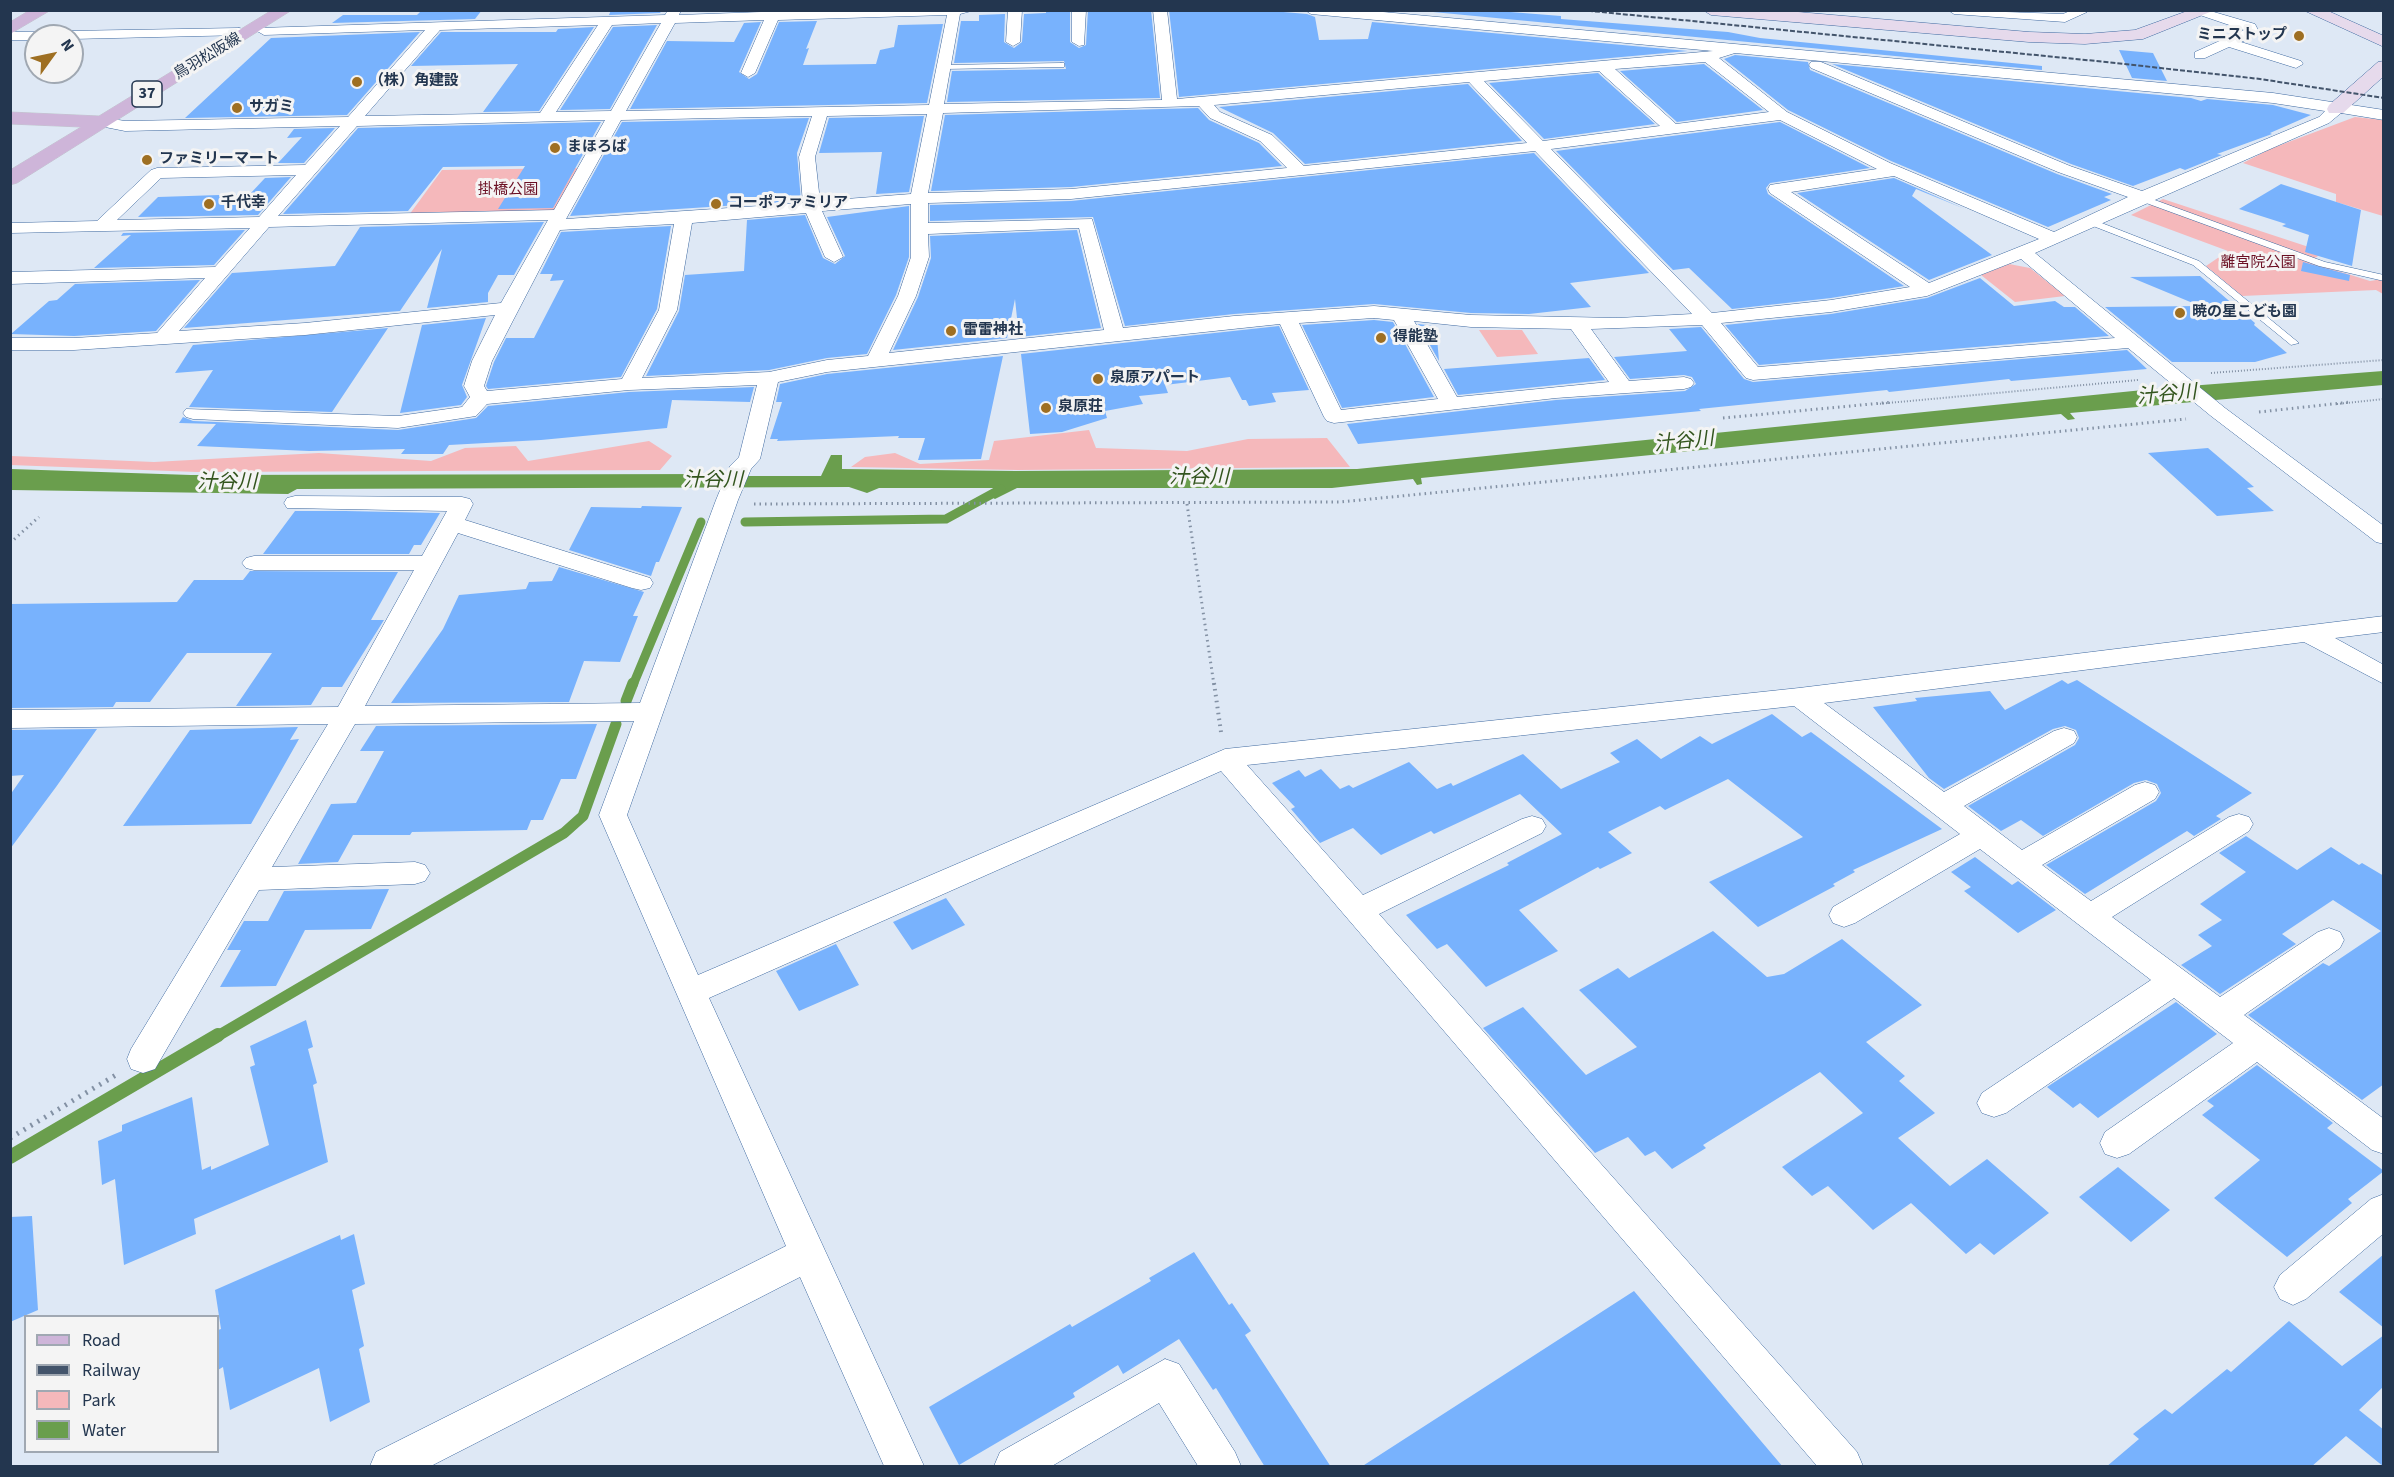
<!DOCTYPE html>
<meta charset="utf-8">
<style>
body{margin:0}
#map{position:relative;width:2394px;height:1477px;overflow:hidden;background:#dee8f5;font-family:"Source Sans 3",sans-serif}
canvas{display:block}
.frame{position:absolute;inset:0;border:12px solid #23364f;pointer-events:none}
.legend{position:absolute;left:24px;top:1315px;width:195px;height:138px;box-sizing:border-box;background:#f4f4f4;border:2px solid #a0a8b2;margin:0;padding:8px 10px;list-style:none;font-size:18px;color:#23364f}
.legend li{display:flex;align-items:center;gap:12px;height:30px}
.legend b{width:30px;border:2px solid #a0a8b2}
.north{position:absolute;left:24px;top:24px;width:60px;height:60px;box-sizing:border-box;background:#f4f4f4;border:2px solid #a0a8b2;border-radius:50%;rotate:57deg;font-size:16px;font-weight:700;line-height:24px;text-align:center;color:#23364f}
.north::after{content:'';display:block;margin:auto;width:21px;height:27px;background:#9e6f22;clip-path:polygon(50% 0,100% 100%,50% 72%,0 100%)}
</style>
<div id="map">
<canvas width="2394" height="1477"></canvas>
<div class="frame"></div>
<ul class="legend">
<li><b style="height:8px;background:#ceb5d9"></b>Road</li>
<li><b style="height:8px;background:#43546b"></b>Railway</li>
<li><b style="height:16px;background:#f5b8bb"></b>Park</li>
<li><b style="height:16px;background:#6a9e4d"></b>Water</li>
</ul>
<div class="north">N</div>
</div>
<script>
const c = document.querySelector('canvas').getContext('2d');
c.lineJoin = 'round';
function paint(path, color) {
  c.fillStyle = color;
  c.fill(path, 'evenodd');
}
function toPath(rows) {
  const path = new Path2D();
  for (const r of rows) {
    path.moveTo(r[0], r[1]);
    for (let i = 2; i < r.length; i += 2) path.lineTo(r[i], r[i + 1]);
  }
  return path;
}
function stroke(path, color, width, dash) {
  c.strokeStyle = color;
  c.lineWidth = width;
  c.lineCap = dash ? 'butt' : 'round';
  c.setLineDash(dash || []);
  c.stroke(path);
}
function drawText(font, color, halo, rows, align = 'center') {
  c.font = font + ' "Source Sans 3","Noto Sans JP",sans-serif';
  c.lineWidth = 6;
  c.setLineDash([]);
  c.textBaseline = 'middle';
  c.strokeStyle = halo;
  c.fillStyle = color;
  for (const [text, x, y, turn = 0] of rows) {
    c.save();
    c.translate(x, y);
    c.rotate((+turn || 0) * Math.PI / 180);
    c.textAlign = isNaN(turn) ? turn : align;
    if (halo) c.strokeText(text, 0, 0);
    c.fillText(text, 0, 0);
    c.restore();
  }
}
paint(toPath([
 [2355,117,2383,120,2383,216,2336,202,2336,194,2243,163,2270,149],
 [580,168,554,211,409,215,442,170],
 [2163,199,2324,252,2309,262,2370,281,2383,279,2383,294,2376,290,2242,296,2206,266,2228,251,2131,215],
 [2009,264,2030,268,2065,296,2015,302,1981,275],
 [1479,330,1522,330,1538,354,1497,357],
 [1089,430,1096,448,1187,451,1248,439,1327,438,1350,467,1018,470,851,467,865,457,895,453,920,464,989,460,994,441],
 [649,441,672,456,660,470,197,472,10,465,11,456,154,462,319,453,431,461,465,448,516,446,528,461]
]), '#f5b8bb');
paint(toPath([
 [2383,371,2383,385,2070,413,2075,419,2068,420,2061,414,1421,478,1422,484,1417,485,1413,479,1332,488,1017,488,995,499,986,494,994,488,879,488,867,493,849,487,297,489,288,494,11,490,11,469,191,475,724,474,745,476,821,476,831,455,842,455,842,469,1016,471,1357,469,2163,388]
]), '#6a9e4d');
stroke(toPath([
 [745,522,946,519,1001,489],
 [633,685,701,522]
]), '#6a9e4d', 9);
stroke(toPath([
 [626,701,633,683],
 [216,1037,564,833,583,816,616,724]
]), '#6a9e4d', 11);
stroke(toPath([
 [10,1157,218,1035]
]), '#6a9e4d', 14);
paint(toPath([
 [422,10,482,10,475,19,332,23,343,15,417,15],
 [611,10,662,10,660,13,609,15],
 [1046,10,1070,10,1070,42,1079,48,1086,45,1088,10,1151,10,1160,98,947,102,952,71,1066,69,1064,61,954,63,961,21,979,21,979,15,1005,14,1004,42,1014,48,1022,42,1024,14,1046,13],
 [1169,10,1260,10,1307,14,1315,17,1319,40,1368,39,1372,22,1688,51,1179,97],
 [1412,10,1485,10,1561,16,1561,19,1728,32,1760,38,2042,66,2042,70],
 [817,21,806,49,809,48,803,65,876,64,880,50,894,47,898,25,943,24,927,103,630,109,667,41,734,42,744,23,761,22,739,72,749,79,757,74,779,22],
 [657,25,610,109,560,110,613,27],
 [594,27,539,111,483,112,518,64,411,66,441,32,556,32,558,29],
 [420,32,347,115,185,118,271,38],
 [2119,50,2153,53,2167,81,2132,78],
 [1735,55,1808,62,1810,70,2057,174,2112,194,2104,197,2111,200,2048,227,1891,161,1788,110,1724,59],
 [1704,64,1763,110,1677,122,1620,71],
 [1832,64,2191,98,2201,101,2207,99,2273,105,2311,115,2270,133,2272,134,2217,154,2222,155,2200,164,2185,170,2180,168,2133,186,2071,164],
 [1598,73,1655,124,1544,139,1489,83],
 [1468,84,1522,141,1305,164,1273,133,1219,107],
 [1198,108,1209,120,1259,143,1282,166,1071,187,931,191,945,115],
 [924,116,909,192,876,194,882,152,819,153,829,118],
 [809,118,797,153,801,201,570,216,622,122],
 [601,122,553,208,498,209,525,166,443,167,408,211,283,214,358,128],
 [1780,122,1870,168,1770,183,1766,188,1768,194,1904,286,1831,298,1732,309,1689,268,1673,270,1556,151],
 [335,128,304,163,278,163,302,137,287,138,294,129],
 [1534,153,1649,273,1570,283,1591,307,1529,314,1471,313,1374,304,1234,314,1125,326,1093,217,930,221,930,205,1071,201],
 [291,177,258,215,138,217,158,197,250,194,265,178],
 [1894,178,1965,209,1916,189,1912,196,1992,255,1929,280,1797,193],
 [2281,184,2361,210,2352,266,2305,252,2309,235,2282,226,2286,224,2239,209],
 [909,206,909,257,896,295,867,354,827,358,769,370,646,376,679,311,685,275,744,271,747,220,805,215,823,258,835,264,845,256,827,217],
 [544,222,514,275,498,275,488,293,488,302,427,308,442,249,400,311,184,328,232,273,335,266,360,227],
 [671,226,657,309,621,377,488,389,486,386,494,362,506,338,534,338,564,280,550,281,553,274,540,274,561,232],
 [245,230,214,265,94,268,131,235,121,236,123,233],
 [1077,230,1101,328,1019,337,1015,299,1007,338,893,350,918,297,931,258,930,236],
 [2303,262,2350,275,2349,281,2301,271],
 [2200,276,2255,323,2254,325,2287,353,2255,362,2172,362,2105,307,2200,306,2130,277],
 [1980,278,2014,306,2055,301,2064,307,2075,307,2109,336,1759,365,1725,325,1831,314,1927,298],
 [200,280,156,331,74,336,11,334,49,301,57,300,75,284],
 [486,318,462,385,467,397,461,405,400,413,422,325],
 [1374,320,1393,322,1434,397,1342,408,1302,325],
 [1418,324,1436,326,1439,361],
 [1279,326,1309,390,1272,393,1276,402,1249,406,1246,400,1242,400,1230,377,1165,385,1168,393,1139,396,1143,404,1105,411,1107,418,1062,432,1030,434,1021,354],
 [1701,327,1744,379,1753,382,2127,350,2147,369,2011,381,2009,379,1889,392,1887,390,1699,409,1701,411,1358,444,1347,424,1556,400,1685,391,1696,384,1692,377,1684,375,1630,379,1614,357,1687,351,1669,329],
 [388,328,332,412,189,407,213,370,175,373,193,345],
 [1003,356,981,459,918,460,925,438,898,438,899,436,777,441,778,439,770,439,782,402,776,402,780,384,827,374],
 [1589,358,1605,380,1458,395,1444,369],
 [754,387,750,402,672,400,667,428,541,440,449,445,443,454,401,454,405,449,309,451,197,446,216,424,179,423,183,417,193,421,398,430,476,418,488,406,629,392],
 [2208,448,2254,487,2247,488,2274,511,2217,516,2148,453],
 [642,506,682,507,659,562,656,562,651,576,569,550,591,507,641,508],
 [295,511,345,511,440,513,421,545,414,545,409,554,263,554],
 [559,567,644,592,633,616,638,616,620,662,584,661,569,702,391,703,443,629,459,595,526,589,529,582,552,581],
 [250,571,398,572,371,620,384,620,342,687,322,687,311,705,236,706,272,653,187,653,150,702,116,702,113,707,10,708,10,604,177,602,194,580,243,580],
 [2062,680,2068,684,2077,680,2252,793,2216,816,2221,819,2194,836,2187,831,2085,894,2046,865,2156,801,2161,793,2157,784,2146,780,2134,783,2043,836,2021,820,2001,831,1968,806,2075,745,2079,738,2076,730,2065,726,2053,729,1944,789,1929,778,1873,707,1917,701,1915,698,1990,691,2005,710],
 [1772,714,1802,737,1811,732,1942,829,1853,870,1855,872,1833,884,1835,886,1758,927,1709,882,1803,837,1728,779,1665,810,1660,806,1608,832,1632,853,1600,869,1598,867,1519,910,1558,951,1486,987,1447,944,1437,949,1406,915,1509,865,1507,863,1562,834,1520,794,1434,834,1431,831,1381,855,1353,828,1320,843,1291,809,1295,807,1272,783,1299,770,1305,777,1321,769,1340,789,1349,785,1353,788,1409,762,1437,789,1451,783,1453,786,1523,754,1561,789,1620,762,1610,753,1637,739,1661,759,1700,736,1712,744],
 [597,724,576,779,561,779,543,820,531,820,527,830,412,832,410,835,353,835,338,862,298,864,331,804,356,803,384,751,360,751,376,726],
 [298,727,290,740,299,739,251,824,123,826,190,730],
 [97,729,56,787,10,849,10,795,24,775,10,776,10,730],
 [2246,836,2297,870,2331,847,2359,865,2362,863,2384,876,2384,1084,2362,1100,2248,1015,2323,963,2329,966,2381,931,2333,900,2282,934,2296,944,2220,994,2181,965,2212,946,2198,935,2222,920,2200,904,2246,872,2219,853],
 [1975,857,2012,885,2018,881,2056,910,2018,933,1964,891,1971,887,1951,872],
 [389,889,371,929,305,930,276,986,220,987,241,950,227,950,244,921,268,921,284,891],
 [946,898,965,925,912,950,893,922],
 [1713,931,1767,977,1784,974,1842,939,1922,1005,1866,1042,1905,1076,1899,1081,1935,1113,1898,1138,1950,1186,1987,1159,2049,1213,1994,1255,1980,1243,1966,1254,1911,1203,1873,1230,1828,1186,1812,1196,1782,1167,1863,1113,1820,1072,1703,1145,1706,1148,1672,1169,1655,1151,1645,1156,1628,1137,1595,1153,1483,1028,1523,1007,1586,1075,1637,1047,1579,990,1618,968,1629,978],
 [836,944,859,985,799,1011,776,971],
 [2176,1002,2217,1034,2098,1118,2080,1103,2073,1108,2047,1087],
 [306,1020,313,1047,308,1049,317,1083,313,1085,328,1162,194,1219,196,1234,124,1265,115,1179,102,1185,98,1141,122,1131,122,1125,192,1097,202,1170,211,1166,211,1170,269,1145,250,1067,255,1065,250,1046],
 [2257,1065,2333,1123,2327,1128,2384,1171,2348,1199,2352,1203,2287,1257,2214,1198,2260,1160,2202,1115,2214,1106,2207,1101],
 [2118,1167,2170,1210,2131,1242,2079,1197],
 [32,1216,38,1310,10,1322,10,1217],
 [354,1234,365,1284,352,1290,364,1346,359,1349,370,1402,330,1422,319,1368,230,1410,223,1367,218,1370,218,1330,221,1329,215,1290,340,1235,341,1240],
 [1194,1252,1229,1305,1232,1303,1251,1331,1245,1335,1331,1467,1265,1467,1216,1388,1213,1390,1179,1339,1123,1374,1118,1365,1073,1393,1075,1397,959,1465,929,1407,1070,1324,1072,1327,1151,1281,1149,1278],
 [2384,1254,2384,1328,2339,1292],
 [1634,1291,1783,1467,1361,1467],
 [2289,1321,2342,1366,2384,1335,2384,1386,2359,1410,2384,1430,2384,1467,2346,1436,2311,1467,2106,1467,2139,1439,2133,1434,2165,1409,2172,1414,2227,1369,2231,1372]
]), '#78b2fd');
const lane = toPath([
 [1061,63,1064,63,1064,67,943,69,939,67,943,65,1061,63],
 [2141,195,2325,262,2384,275,2384,281,2319,266,2138,200,2138,196,2141,195],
 [2088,220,2094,220,2199,261,2299,343,2291,345,2193,265,2088,224,2088,220]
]);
const street = toPath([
 [668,10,681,10,679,15,816,10,975,10,960,14,944,104,1162,100,1153,10,1167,10,1177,99,1713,51,1311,14,1305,10,1361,10,2273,93,2384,110,2384,120,2341,113,2329,123,2035,253,2225,408,2384,526,2384,544,2376,542,2211,416,2128,348,1753,380,1746,378,1702,325,1591,329,1629,381,1684,377,1691,379,1694,383,1691,387,1684,389,1556,398,1334,423,1327,421,1324,417,1280,324,827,372,778,382,760,459,751,469,738,500,627,815,698,975,1225,749,1799,688,2384,616,2384,632,2335,638,2384,665,2384,684,2304,642,1824,703,1944,792,2054,731,2064,728,2074,731,2077,737,2074,743,1964,806,2022,850,2135,785,2145,782,2155,785,2159,792,2155,799,2042,865,2091,901,2229,817,2239,814,2249,817,2253,824,2249,831,2112,917,2220,997,2318,932,2329,928,2340,932,2344,940,2340,948,2244,1015,2384,1119,2384,1154,2372,1150,2257,1062,2129,1154,2117,1158,2105,1154,2100,1143,2105,1132,2233,1043,2174,998,2006,1113,1994,1117,1982,1113,1977,1103,1982,1093,2151,980,1980,849,1855,923,1844,927,1833,923,1829,915,1833,907,1960,834,1794,706,1247,765,1363,895,1522,819,1532,816,1542,819,1546,826,1542,833,1379,914,1857,1452,1863,1466,1817,1466,1221,771,709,998,924,1466,884,1466,800,1277,431,1466,370,1466,376,1452,786,1246,599,815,634,721,355,724,272,867,415,862,425,865,430,873,425,881,415,884,259,890,155,1069,143,1073,131,1069,127,1059,131,1049,328,724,10,728,10,710,338,707,414,570,254,570,246,568,242,563,246,558,254,556,422,556,447,511,287,508,284,503,287,498,295,496,462,497,470,499,473,504,465,520,650,578,653,583,650,588,641,590,632,588,458,533,365,706,640,703,716,500,730,466,739,457,757,385,629,390,487,404,476,416,398,428,193,419,186,417,183,413,186,409,398,416,462,407,470,397,464,386,472,361,495,315,305,335,74,350,10,350,10,338,74,338,157,333,205,278,10,284,10,272,215,267,250,228,10,233,10,223,97,221,151,170,157,168,305,165,340,126,125,131,95,125,92,122,100,117,125,121,348,117,425,30,264,35,257,31,259,28,665,15,668,10],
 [947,15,929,105,626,111,675,23,764,20,741,73,748,77,755,73,778,20,947,15],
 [661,23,611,111,556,112,612,25,661,23],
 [598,25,540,113,365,116,440,30,598,25],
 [1735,53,2273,103,2325,111,2319,117,2142,191,2070,166,1821,62,1811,62,1809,65,1811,68,2058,172,2128,197,2054,232,1890,163,1787,112,1719,58,1735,53],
 [1705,62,1769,112,1676,124,1615,69,1705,62],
 [1599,71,1660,126,1543,141,1484,81,1599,71],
 [1469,82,1527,143,1304,166,1272,135,1220,112,1214,105,1469,82],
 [1199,106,1210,118,1260,141,1287,168,1071,189,928,193,943,113,1199,106],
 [927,114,911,194,820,201,815,157,827,116,927,114],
 [812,116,799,157,803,203,566,219,621,120,812,116],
 [605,120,554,210,278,216,357,126,605,120],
 [1780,120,1877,169,1776,184,1770,185,1768,189,1770,193,1910,287,1831,300,1712,313,1551,149,1780,120],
 [1535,151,1692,314,1618,318,1471,315,1374,306,1234,316,1123,328,1092,219,928,223,928,203,1071,199,1535,151],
 [296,175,259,217,117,220,161,178,296,175],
 [1894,176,2039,239,1929,283,1791,192,1894,176],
 [911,204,911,257,898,296,868,356,827,360,769,372,642,378,677,310,692,223,806,213,825,257,834,262,843,257,822,211,911,204],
 [548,220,501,303,305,323,179,331,269,227,548,220],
 [674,224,659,310,622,379,487,391,484,386,492,361,560,230,674,224],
 [1079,228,1104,330,889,353,916,296,929,257,928,234,1079,228],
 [2021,259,2115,338,1758,367,1721,323,1831,312,1927,296,2021,259],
 [1374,318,1394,320,1438,399,1341,410,1299,323,1374,318],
 [1414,321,1471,327,1571,329,1609,382,1457,397,1414,321],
 [1008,10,1022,10,1020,42,1013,46,1006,42,1008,10],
 [1072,10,1086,10,1084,45,1079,46,1072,42,1072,10],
 [1948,10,2063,14,2072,10,2087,12,2065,22,1954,14,1948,10],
 [2185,10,2207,10,2255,24,2259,32,2257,35,2241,42,2301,61,2303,64,2296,68,2229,47,2205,58,2195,58,2195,52,2244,30,2185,10],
 [239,28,244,29,244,35,72,39,72,36,36,36,36,40,10,40,10,32,239,28],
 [2384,1194,2384,1233,2306,1299,2293,1305,2280,1299,2274,1287,2280,1275,2371,1199,2384,1194],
 [1165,1359,1179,1364,1235,1452,1241,1466,1198,1466,1159,1403,1052,1466,994,1466,1000,1452,1165,1359]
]);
const secondary = toPath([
 [1703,10,1775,10,2029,32,2085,34,2135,30,2190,10,2215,10,2143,39,2085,44,2029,42,1711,15,1703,10],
 [2303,10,2326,10,2384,36,2384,47,2303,10],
 [2384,61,2384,76,2343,113,2329,113,2327,109,2329,105,2378,62,2384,61]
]);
const primary = toPath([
 [30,10,51,10,10,34,10,22,30,10],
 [272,10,292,10,17,183,10,185,10,170,81,127,10,124,10,112,99,116,272,10]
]);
stroke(lane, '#3e69a0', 1);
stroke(street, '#3e69a0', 1);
stroke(secondary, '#3e69a0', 1);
stroke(primary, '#c1c7ce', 1);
stroke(toPath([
 [2211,373,2384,360],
 [1877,404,2138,380],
 [2337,404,2384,399]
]), '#8391a4', 2, [1, 2]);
stroke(toPath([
 [2259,412,2351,402],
 [1723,418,1893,402],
 [754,504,1340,502,2186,419],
 [1187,504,1214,685],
 [10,543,39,517]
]), '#8391a4', 3, [1.5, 4]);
stroke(toPath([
 [1214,683,1221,732]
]), '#8391a4', 4, [1.5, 4.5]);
stroke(toPath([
 [10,1138,116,1075]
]), '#8391a4', 5, [2, 6]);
paint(lane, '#fff');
paint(street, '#fff');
paint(secondary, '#e6daec');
paint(primary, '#ceb5d9');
stroke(toPath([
 [1581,10,2106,62,2260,79,2384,98]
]), '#43546b', 2, [5, 2]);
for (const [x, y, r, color] of [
 [2299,36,6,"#9e6f22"],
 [357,82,6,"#9e6f22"],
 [237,108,6,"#9e6f22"],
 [555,148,6,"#9e6f22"],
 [147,160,6,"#9e6f22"],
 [209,204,6,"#9e6f22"],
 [716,204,6,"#9e6f22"],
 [2180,313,6,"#9e6f22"],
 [951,331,6,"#9e6f22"],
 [1381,338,6,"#9e6f22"],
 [1098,379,6,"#9e6f22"],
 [1046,408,6,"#9e6f22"]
]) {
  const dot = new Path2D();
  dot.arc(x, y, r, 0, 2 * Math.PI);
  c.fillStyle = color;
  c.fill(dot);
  stroke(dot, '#f4f4f4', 2);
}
drawText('bold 15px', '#23364f', '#f4f4f4', [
 ["ミニストップ",2287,36,"right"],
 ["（株）角建設",369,82],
 ["サガミ",249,108],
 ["まほろば",567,148],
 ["ファミリーマート",159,160],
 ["千代幸",221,204],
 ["コーポファミリア",728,204],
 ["暁の星こども園",2192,313],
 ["雷雷神社",963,331],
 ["得能塾",1393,338],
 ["泉原アパート",1110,379],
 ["泉原荘",1058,408]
], 'left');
drawText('15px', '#23364f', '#f4f4f4', [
 ["鳥羽松阪線",208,57,-31]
]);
drawText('15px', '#6b1024', '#f4f4f4', [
 ["掛橋公園",508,191],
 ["離宮院公園",2258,264]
]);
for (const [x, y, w] of [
 [147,94,30]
]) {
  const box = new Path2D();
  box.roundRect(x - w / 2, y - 13, w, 26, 4.5);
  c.fillStyle = '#f4f4f4';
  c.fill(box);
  stroke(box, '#23364f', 1.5);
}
drawText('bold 16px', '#23364f', null, [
 ["37",147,94]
]);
drawText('italic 20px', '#33551e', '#f4f4f4', [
 ["汁谷川",2167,396,-5],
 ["汁谷川",1684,443,-6],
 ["汁谷川",1199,479],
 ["汁谷川",713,482],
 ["汁谷川",227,484]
]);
</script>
